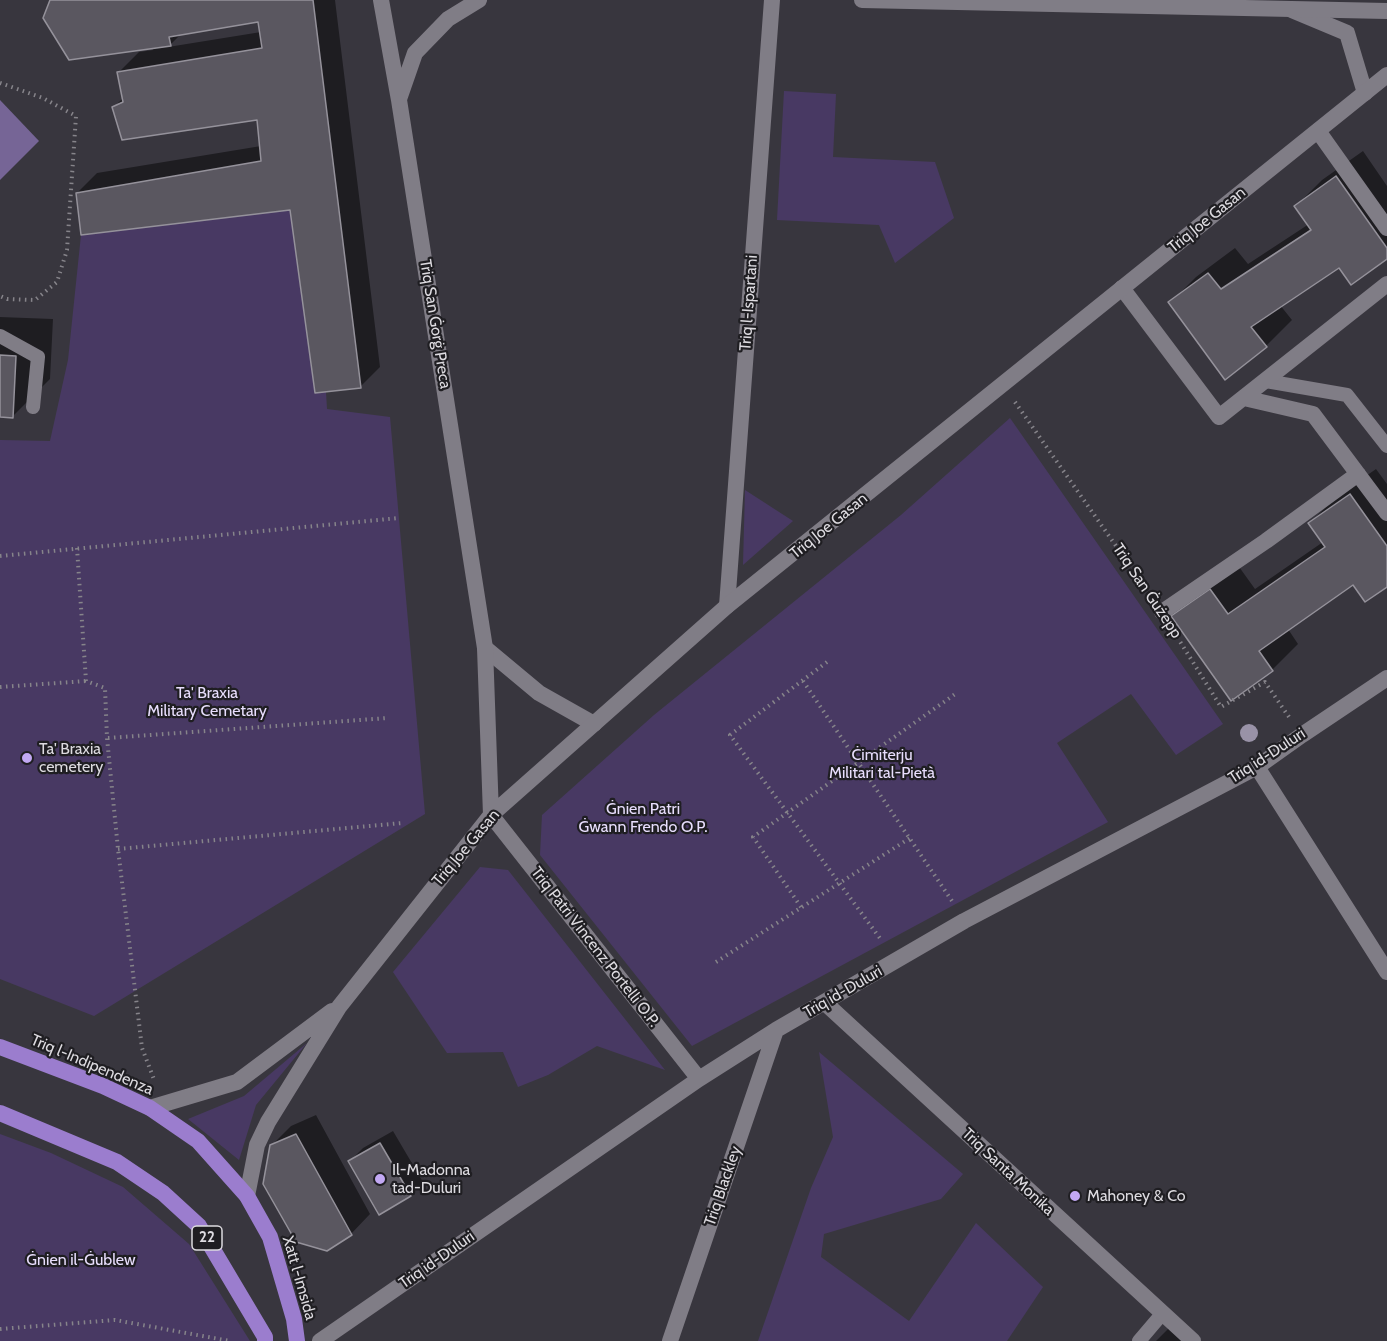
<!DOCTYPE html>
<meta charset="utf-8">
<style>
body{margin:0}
canvas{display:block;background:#38363e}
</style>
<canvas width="1387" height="1341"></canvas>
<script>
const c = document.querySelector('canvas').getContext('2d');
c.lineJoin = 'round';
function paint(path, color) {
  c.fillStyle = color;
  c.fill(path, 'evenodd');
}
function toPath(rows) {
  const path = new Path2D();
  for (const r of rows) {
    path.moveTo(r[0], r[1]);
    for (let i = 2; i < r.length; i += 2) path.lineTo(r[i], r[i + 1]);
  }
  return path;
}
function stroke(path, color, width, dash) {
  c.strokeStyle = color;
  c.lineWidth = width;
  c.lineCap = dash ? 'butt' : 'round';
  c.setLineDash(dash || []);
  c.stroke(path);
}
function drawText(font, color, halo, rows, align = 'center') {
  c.font = font + ' Cabin,sans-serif';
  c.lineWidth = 4.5;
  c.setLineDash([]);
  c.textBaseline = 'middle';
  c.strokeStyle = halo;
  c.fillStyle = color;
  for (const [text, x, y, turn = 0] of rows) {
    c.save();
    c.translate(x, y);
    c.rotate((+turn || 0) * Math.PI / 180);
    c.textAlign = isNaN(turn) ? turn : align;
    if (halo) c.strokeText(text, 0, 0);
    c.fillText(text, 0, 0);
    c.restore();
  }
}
paint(toPath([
 [784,91,836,94,833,157,935,162,954,218,895,263,879,225,777,220],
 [290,210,315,392,326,392,327,409,390,417,425,814,94,1016,0,979,0,440,50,441,68,360,81,235],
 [1010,418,1223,724,1176,755,1131,694,1057,743,1108,822,692,1046,540,855,542,815,654,715,901,515],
 [745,490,793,521,743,565],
 [480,867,508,870,665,1070,597,1046,548,1075,518,1087,503,1052,447,1053,393,972],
 [307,1043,256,1105,239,1160,188,1119,244,1096],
 [819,1052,963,1174,941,1199,824,1234,821,1257,909,1321,976,1223,1043,1287,1007,1341,758,1341,811,1188,833,1137],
 [0,1134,51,1153,123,1187,189,1244,250,1341,0,1341]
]), '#483963');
paint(toPath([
 [0,100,39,141,0,180]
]), '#766596');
paint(toPath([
 [52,0,335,0,380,367,360,387,292,208,77,193,97,173,261,146,258,118,113,108,123,98,119,72,139,52,153,50,152,47],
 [260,21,261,32,168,47,182,33],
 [1363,151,1387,186,1387,258,1340,266,1280,305,1292,320,1266,346,1170,303,1196,277,1235,248,1248,264,1309,224,1296,206,1322,180],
 [0,317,53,319,50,379,13,416,0,415],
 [1376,469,1387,484,1387,585,1354,583,1288,629,1298,644,1272,670,1173,616,1199,590,1237,564,1255,589,1323,542,1310,523,1336,497],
 [316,1115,370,1214,351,1234,271,1146,291,1126],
 [393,1131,423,1182,410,1195,350,1161,363,1148],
 [1177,1320,1201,1341,1156,1341]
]), '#0007');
const building = toPath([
 [50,0,313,0,361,388,315,393,290,210,81,235,76,193,261,161,257,120,122,140,112,107,123,102,117,72,262,48,258,22,169,37,171,46,69,60,43,18,50,0],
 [1336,176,1387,248,1387,259,1351,285,1339,268,1251,327,1267,347,1225,380,1168,302,1208,273,1221,289,1311,230,1294,206,1336,176],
 [0,355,16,356,13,418,0,417,0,355],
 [1350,494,1387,546,1387,587,1365,602,1353,585,1259,651,1273,671,1231,701,1171,616,1210,589,1228,614,1325,547,1308,523,1350,494],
 [296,1134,352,1235,327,1251,296,1242,263,1184,270,1145,296,1134],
 [380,1143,411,1196,379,1215,348,1161,380,1143]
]);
paint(building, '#5a5760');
stroke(building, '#95929b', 1.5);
stroke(toPath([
 [0,83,43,98,76,116,67,250,57,282,35,300,7,299,0,296],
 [1015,402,1149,593],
 [77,548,86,681,105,688,107,738,118,849,142,1048,155,1082],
 [0,556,399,518],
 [1174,632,1221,707,1265,682,1289,717],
 [827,662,730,735,882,941],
 [803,681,952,901],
 [0,687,86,681],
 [108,738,388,718],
 [118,849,402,823],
 [801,907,753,837,958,692],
 [716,962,910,838],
 [0,1329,115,1320,230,1341]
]), '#86848a', 4, [1.5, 4.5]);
stroke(toPath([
 [0,336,38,357,33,407],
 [1266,381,1347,395,1387,446],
 [1139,1341,1162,1314]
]), '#807d86', 14);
stroke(toPath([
 [1292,10,1347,33,1365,93],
 [1318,131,1387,228],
 [1122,288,1219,417,1387,284],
 [1244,398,1313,414,1387,513],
 [727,606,772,0],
 [1162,612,1266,541,1358,474],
 [485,648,539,693,594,724],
 [1257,767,1387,972],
 [491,815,699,1079],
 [824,1002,1193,1341],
 [320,1341,699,1079,776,1030,964,921,1257,767,1302,735,1387,678],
 [670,1341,776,1030]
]), '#807d86', 16);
stroke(toPath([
 [381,0,399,100,485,648,491,815],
 [862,0,1387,11],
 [399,99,415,53,448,19,479,0],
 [150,1108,237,1082,332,1011],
 [247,1196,257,1145,268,1122,339,1007,491,815,727,606,1387,75]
]), '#807d86', 16);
stroke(toPath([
 [0,1047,103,1086,150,1108,198,1141,247,1196,270,1237,294,1319,297,1341],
 [0,1113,117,1162,163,1193,199,1226,265,1337,265,1341]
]), '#9b7dce', 16);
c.fillStyle = '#9992a7';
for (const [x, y] of [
 [1249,733]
]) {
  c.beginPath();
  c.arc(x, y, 9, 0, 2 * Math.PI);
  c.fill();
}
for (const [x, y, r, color] of [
 [27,758,6,"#c2a8f3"],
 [380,1179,6,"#c2a8f3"],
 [1075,1196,6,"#c2a8f3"]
]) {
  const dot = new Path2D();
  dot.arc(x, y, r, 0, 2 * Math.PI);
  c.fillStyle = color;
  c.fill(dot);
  stroke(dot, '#1f1e22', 2);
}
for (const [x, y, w] of [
 [207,1238,30]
]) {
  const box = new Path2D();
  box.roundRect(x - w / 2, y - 12, w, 24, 4.5);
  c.fillStyle = '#1f1e22';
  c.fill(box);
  stroke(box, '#dddbe0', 1.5);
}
drawText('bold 15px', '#dddbe0', null, [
 ["22",207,1238]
]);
drawText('16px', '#dddbe0', '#1f1e22', [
 ["Triq Joe Gasan",1207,220,-39],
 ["Triq l-Ispartani",749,303,-86],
 ["Triq San Ġorġ Preca",435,324,81],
 ["Triq Joe Gasan",829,526,-39],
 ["Triq San Ġużepp",1147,591,56],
 ["Triq id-Duluri",1267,756,-33],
 ["Triq Joe Gasan",466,848,-50],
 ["Triq Patri Vincenz Portelli O.P.",595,947,52],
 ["Triq id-Duluri",843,992,-30],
 ["Triq l-Indipendenza",92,1065,23],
 ["Triq Santa Monika",1008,1172,43],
 ["Triq Blackley",723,1186,-71],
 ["Triq id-Duluri",437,1260,-35],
 ["Xatt l-Imsida",299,1278,74]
]);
drawText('16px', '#e8defd', '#1f1e22', [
 ["Ta' Braxia",207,693],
 ["Military Cemetary",207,711],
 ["Ċimiterju",882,755],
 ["Militari tal-Pietà",882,773],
 ["Ġnien Patri",643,809],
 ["Ġwann Frendo O.P.",643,827],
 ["Ġnien il-Ġublew",81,1260]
]);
drawText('16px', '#dddbe0', '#1f1e22', [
 ["Ta' Braxia",39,749],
 ["cemetery",39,767],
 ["Il-Madonna",392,1170],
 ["tad-Duluri",392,1188],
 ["Mahoney & Co",1087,1196]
], 'left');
</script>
